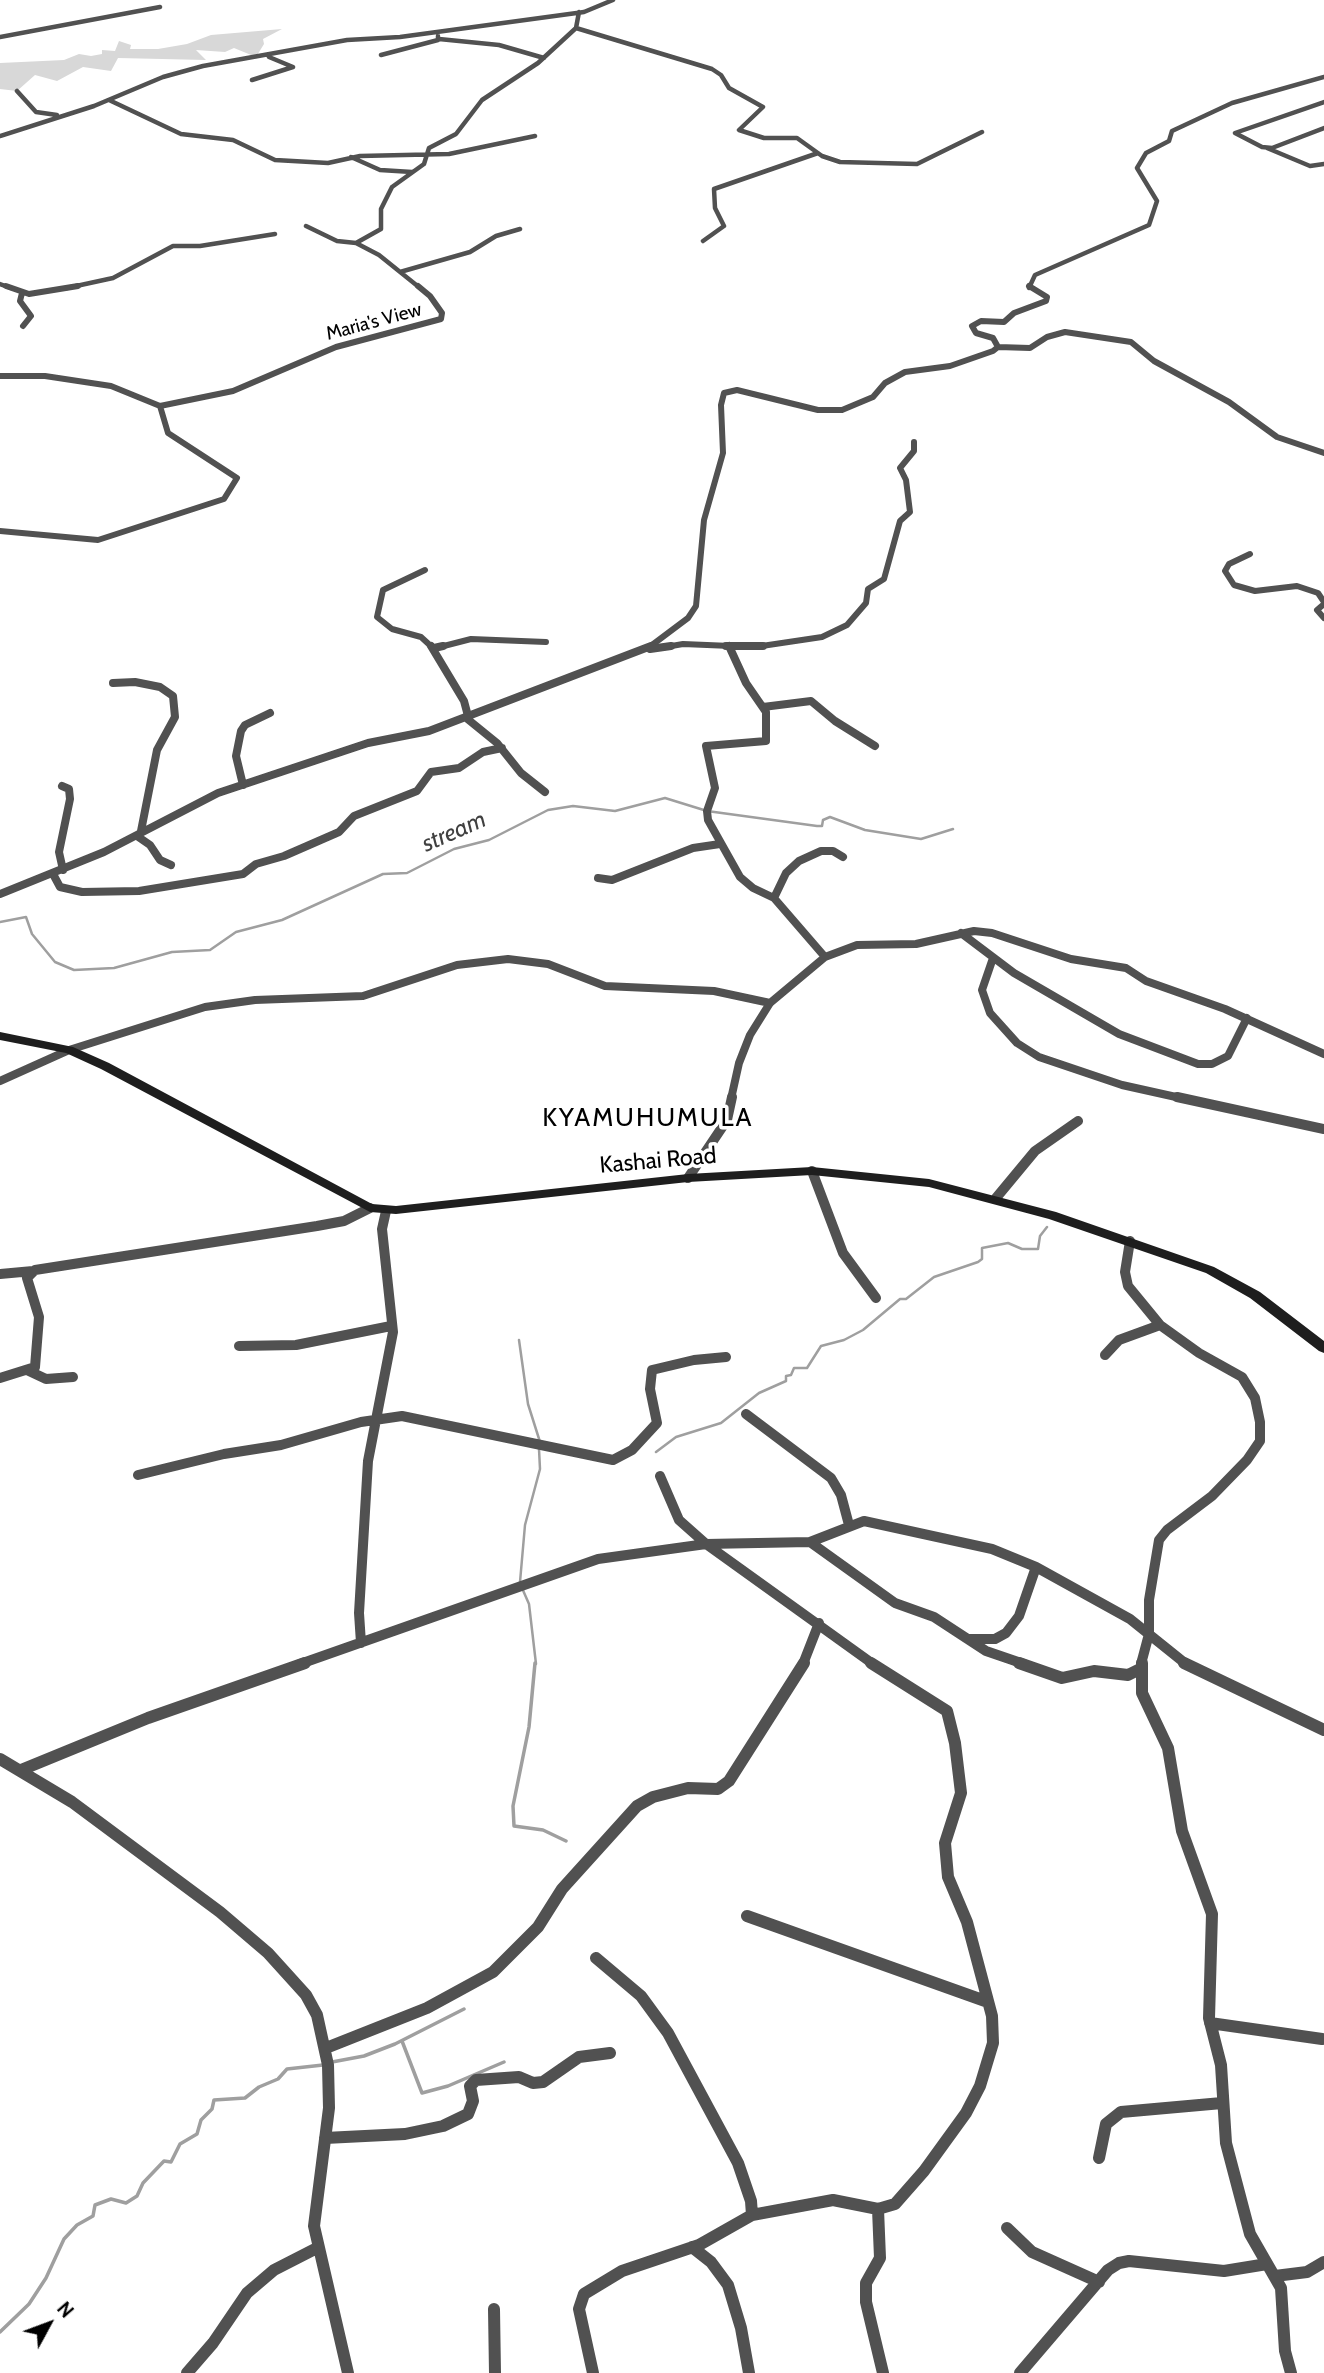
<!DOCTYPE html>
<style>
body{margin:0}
#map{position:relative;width:1324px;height:2373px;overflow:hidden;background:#fff;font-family:Cabin,sans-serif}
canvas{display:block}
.north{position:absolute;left:14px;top:2289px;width:70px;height:70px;-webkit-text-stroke:5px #fff;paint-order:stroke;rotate:49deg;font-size:19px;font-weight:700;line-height:28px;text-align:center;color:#000}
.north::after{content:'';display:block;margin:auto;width:24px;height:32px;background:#000;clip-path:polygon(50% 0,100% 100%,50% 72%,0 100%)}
</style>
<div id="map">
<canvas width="1324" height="2373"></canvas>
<div class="north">N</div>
</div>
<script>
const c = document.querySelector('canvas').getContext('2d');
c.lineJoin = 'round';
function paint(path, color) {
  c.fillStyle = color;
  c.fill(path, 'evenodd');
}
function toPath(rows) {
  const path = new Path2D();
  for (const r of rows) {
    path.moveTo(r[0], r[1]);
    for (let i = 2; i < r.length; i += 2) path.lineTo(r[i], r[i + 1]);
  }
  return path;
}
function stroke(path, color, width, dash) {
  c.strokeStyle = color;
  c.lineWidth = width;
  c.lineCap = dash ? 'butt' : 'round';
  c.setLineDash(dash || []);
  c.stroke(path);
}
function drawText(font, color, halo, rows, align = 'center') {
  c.font = font + ' Cabin,sans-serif';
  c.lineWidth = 7;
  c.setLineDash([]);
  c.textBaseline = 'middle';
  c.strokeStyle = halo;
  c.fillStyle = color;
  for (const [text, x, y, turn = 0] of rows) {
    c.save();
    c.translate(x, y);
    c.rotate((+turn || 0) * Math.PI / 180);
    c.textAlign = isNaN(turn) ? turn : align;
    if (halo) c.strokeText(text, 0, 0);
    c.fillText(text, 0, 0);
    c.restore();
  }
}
paint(toPath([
 [282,29,263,39,264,44,256,57,234,48,225,52,196,50,206,60,118,58,111,71,83,67,57,81,35,75,17,91,0,89,0,63,64,60,79,54,91,56,102,54,102,50,115,51,119,41,131,45,130,49,158,49,187,44,211,35]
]), '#d8d8d8');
stroke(toPath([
 [0,922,26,917,32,934,55,962,74,970,114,968,172,952,210,950,236,932,282,920,383,874,407,873,454,849,489,840,548,810,573,806,615,811,665,798,707,811,817,826,822,826,823,820,830,817,865,830,921,839,953,829],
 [519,1340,528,1404,540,1442],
 [656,1452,676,1437,721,1423,759,1393,786,1381,786,1376,791,1375,794,1368,807,1368,821,1346,844,1340,863,1330,900,1299,906,1299,934,1277,978,1262,982,1259,982,1248,1008,1243,1022,1249,1038,1249,1040,1236,1047,1227],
 [520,1582,525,1525,540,1469,539,1449],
 [522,1588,529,1604,536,1664]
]), '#9f9f9f', 2.5);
stroke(toPath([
 [535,1663,529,1727,513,1806,514,1826,543,1830,566,1841],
 [402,2041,422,2093,448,2086,504,2062],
 [332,2062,364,2056,395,2044,464,2009],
 [0,2332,29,2304,46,2278,64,2239,77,2225,93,2216,95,2205,111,2199,126,2203,137,2196,143,2183,164,2161,171,2162,180,2144,197,2134,201,2120,212,2109,214,2100,245,2098,259,2087,278,2079,287,2069,323,2065]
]), '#9f9f9f', 3.5);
stroke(toPath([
 [576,28,712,69,721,75,729,88,763,107,739,130,764,138,797,138,822,156,840,162,917,164,982,132],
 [0,37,160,7],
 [439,39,499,45,544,58],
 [381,55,438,40,438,36],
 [252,80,293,67,269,57],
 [17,91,36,112,57,115],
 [109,100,181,134,233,140,275,160,328,163,360,156,449,154,535,136],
 [1324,102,1235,133,1262,147,1272,148,1324,128],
 [0,136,94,106,163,77,203,66,347,40,400,37,584,12,613,0],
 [1267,148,1310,166,1324,164],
 [351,157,380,170,412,172],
 [306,226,337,241,356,243],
 [703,241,724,226,715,208,714,189,818,153],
 [400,272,470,252,496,236,520,229],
 [0,284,11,288],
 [67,288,113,278,173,246,200,246,275,234],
 [420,288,379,255,356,243,381,229,381,209,392,187,424,164,429,148,456,134,482,100,538,63,576,28,579,12],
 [1029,288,1035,275,1149,225,1157,201,1137,168,1146,153,1169,141,1172,131,1232,103,1324,77]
]), '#515151', 4.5);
stroke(toPath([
 [6,286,29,294,78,286],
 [22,293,20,301,31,316,23,326],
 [998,347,1030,348,1047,337,1065,332,1131,342,1154,361,1229,402,1277,437,1324,453],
 [0,376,45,376,111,386,160,406,233,391,336,347,441,319,442,313,430,296,418,286],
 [0,531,98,540,224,499,237,478,168,433,160,406],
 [1250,554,1229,564,1225,571,1234,585,1255,591,1297,586,1318,593,1324,602],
 [425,570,383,590,377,617,392,629,421,637,433,648],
 [1324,604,1317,610,1324,618],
 [436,648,471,639,546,642],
 [648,648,688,618,696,606,704,520,723,453,721,405,724,393,737,390,818,410,842,410,873,397,885,383,905,372,950,366,993,351,998,347,993,338,976,333,972,326,981,321,1004,322,1014,313,1046,301,1047,297,1029,286],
 [660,648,683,644,755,647,822,637,847,625,866,603,868,589,884,579,900,521,910,512,906,480,900,468,914,451,914,442]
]), '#515151', 6);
stroke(toPath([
 [431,646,464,701,468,716],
 [726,646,763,646],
 [729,646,746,683,766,712,766,741,706,746,715,788,707,811,708,820,740,877,753,888,774,898,825,957],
 [434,648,443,646],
 [650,649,671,646],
 [113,683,135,682,160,687,173,696,175,717,157,750,141,831],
 [763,707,811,701,835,721,875,746],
 [465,717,497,743,521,773,545,792],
 [243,785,236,756,241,731,245,725,270,713],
 [62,786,69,789,70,799,59,852,63,870],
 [137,836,150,845,160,860,171,865],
 [53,874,60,887,82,892,139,891,243,874,256,864,284,856,339,832,354,816,417,791,431,772,459,768,483,752,502,748],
 [598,878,612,880,693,848,720,844],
 [0,894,104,852,218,793,368,743,429,731,651,646],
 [774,898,786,873,799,861,821,851,833,851,843,857],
 [961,933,1014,973,1119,1034,1198,1064,1212,1064,1228,1056,1247,1018],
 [993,958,982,990,990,1013,1017,1043,1039,1057,1122,1085,1185,1099],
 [0,1081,69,1050,205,1007,255,1000,363,996,457,965,508,959,548,964,605,986,714,991,770,1003],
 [731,1099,739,1063,750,1035,770,1003,825,957,857,945,916,944,974,931,992,933,1071,959,1126,968,1146,981,1225,1009,1324,1054]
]), '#515151', 8);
stroke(toPath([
 [1177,1097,1324,1129],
 [812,1171,843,1253,876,1298],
 [688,1178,727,1120,732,1097],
 [996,1198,1035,1151,1078,1121],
 [1130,1241,1125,1272,1128,1286,1160,1325,1199,1353,1242,1377,1255,1398,1260,1422,1260,1441,1247,1460,1212,1496,1167,1530,1159,1540,1149,1600,1149,1634,1141,1664],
 [0,1274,33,1271],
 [239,1346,296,1345,391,1326],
 [1105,1355,1119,1340,1160,1325],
 [29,1371,46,1379,73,1377],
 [0,1378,35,1367,39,1317,27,1278,35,1270,317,1226,344,1221,370,1208],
 [746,1414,831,1478,841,1495,849,1525],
 [138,1475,224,1454,281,1445,361,1422,402,1416,613,1460,632,1450,657,1423,650,1389,652,1370,694,1360,726,1357],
 [660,1476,679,1520,706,1544,873,1664],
 [810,1542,895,1603,934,1617,986,1651,1024,1664],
 [969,1639,995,1639,1006,1633,1019,1616,1036,1567],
 [361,1643,359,1613,368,1461,393,1332,382,1229,386,1211],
 [300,1664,598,1559,706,1544,810,1542,864,1521,992,1549,1036,1567,1130,1619,1186,1664],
 [803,1664,819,1623]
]), '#515151', 10);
stroke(toPath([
 [1019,1663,1062,1678,1094,1671,1128,1675,1140,1669],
 [1142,1663,1142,1693,1168,1748,1182,1831,1212,1914,1209,2018,1221,2065,1226,2143,1250,2234,1281,2288,1285,2351,1291,2373],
 [1184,1663,1324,1730],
 [0,1759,72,1802,220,1912,268,1953,306,1995,317,2015,328,2065,329,2108,314,2226,348,2373],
 [21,1770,148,1718,305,1663],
 [747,1916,988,2002],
 [596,1958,641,1996,668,2033,738,2163,751,2201,752,2215],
 [1210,2023,1322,2039],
 [326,2048,427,2008,493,1972,538,1927,562,1889,637,1806,653,1797,688,1788,718,1789,729,1781,804,1663],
 [325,2138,405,2134,443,2126,468,2114,473,2101,470,2086,476,2080,519,2077,533,2083,543,2082,579,2057,610,2053],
 [1099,2158,1106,2124,1121,2112,1222,2103],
 [878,2209,880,2258,866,2283,866,2302,883,2373],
 [1007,2228,1032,2252,1099,2282],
 [692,2247,711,2262,728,2285,741,2328,749,2373],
 [1275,2276,1307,2272,1324,2262],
 [494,2309,495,2373],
 [187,2373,213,2343,247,2293,274,2270,317,2248],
 [593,2373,579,2309,584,2294,622,2271,699,2245,752,2215,833,2200,878,2209,895,2204,924,2171,966,2113,980,2086,993,2043,992,2016,967,1922,948,1877,945,1843,961,1793,955,1743,947,1711,871,1663],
 [1020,2373,1108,2270,1119,2263,1129,2261,1224,2271,1267,2264]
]), '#515151', 12);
paint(toPath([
 [0,1032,73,1047,109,1063,372,1204,396,1206,688,1174,812,1167,929,1179,1056,1212,1214,1267,1260,1292,1324,1341,1324,1353,1319,1351,1250,1298,1206,1273,1049,1219,929,1187,812,1175,688,1182,396,1214,370,1212,101,1069,66,1053,0,1040,0,1032]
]), '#1e1e1e');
drawText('19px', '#000', '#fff', [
 ["Maria's View",374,322,-15]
]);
drawText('23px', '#000', '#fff', [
 ["Kashai Road",658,1161,-5]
]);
drawText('italic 24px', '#404040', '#fff', [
 ["stream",454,832,-24]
]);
c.letterSpacing = '2px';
drawText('26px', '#000', '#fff', [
 ["KYAMUHUMULA",648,1118]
]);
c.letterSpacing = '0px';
</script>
